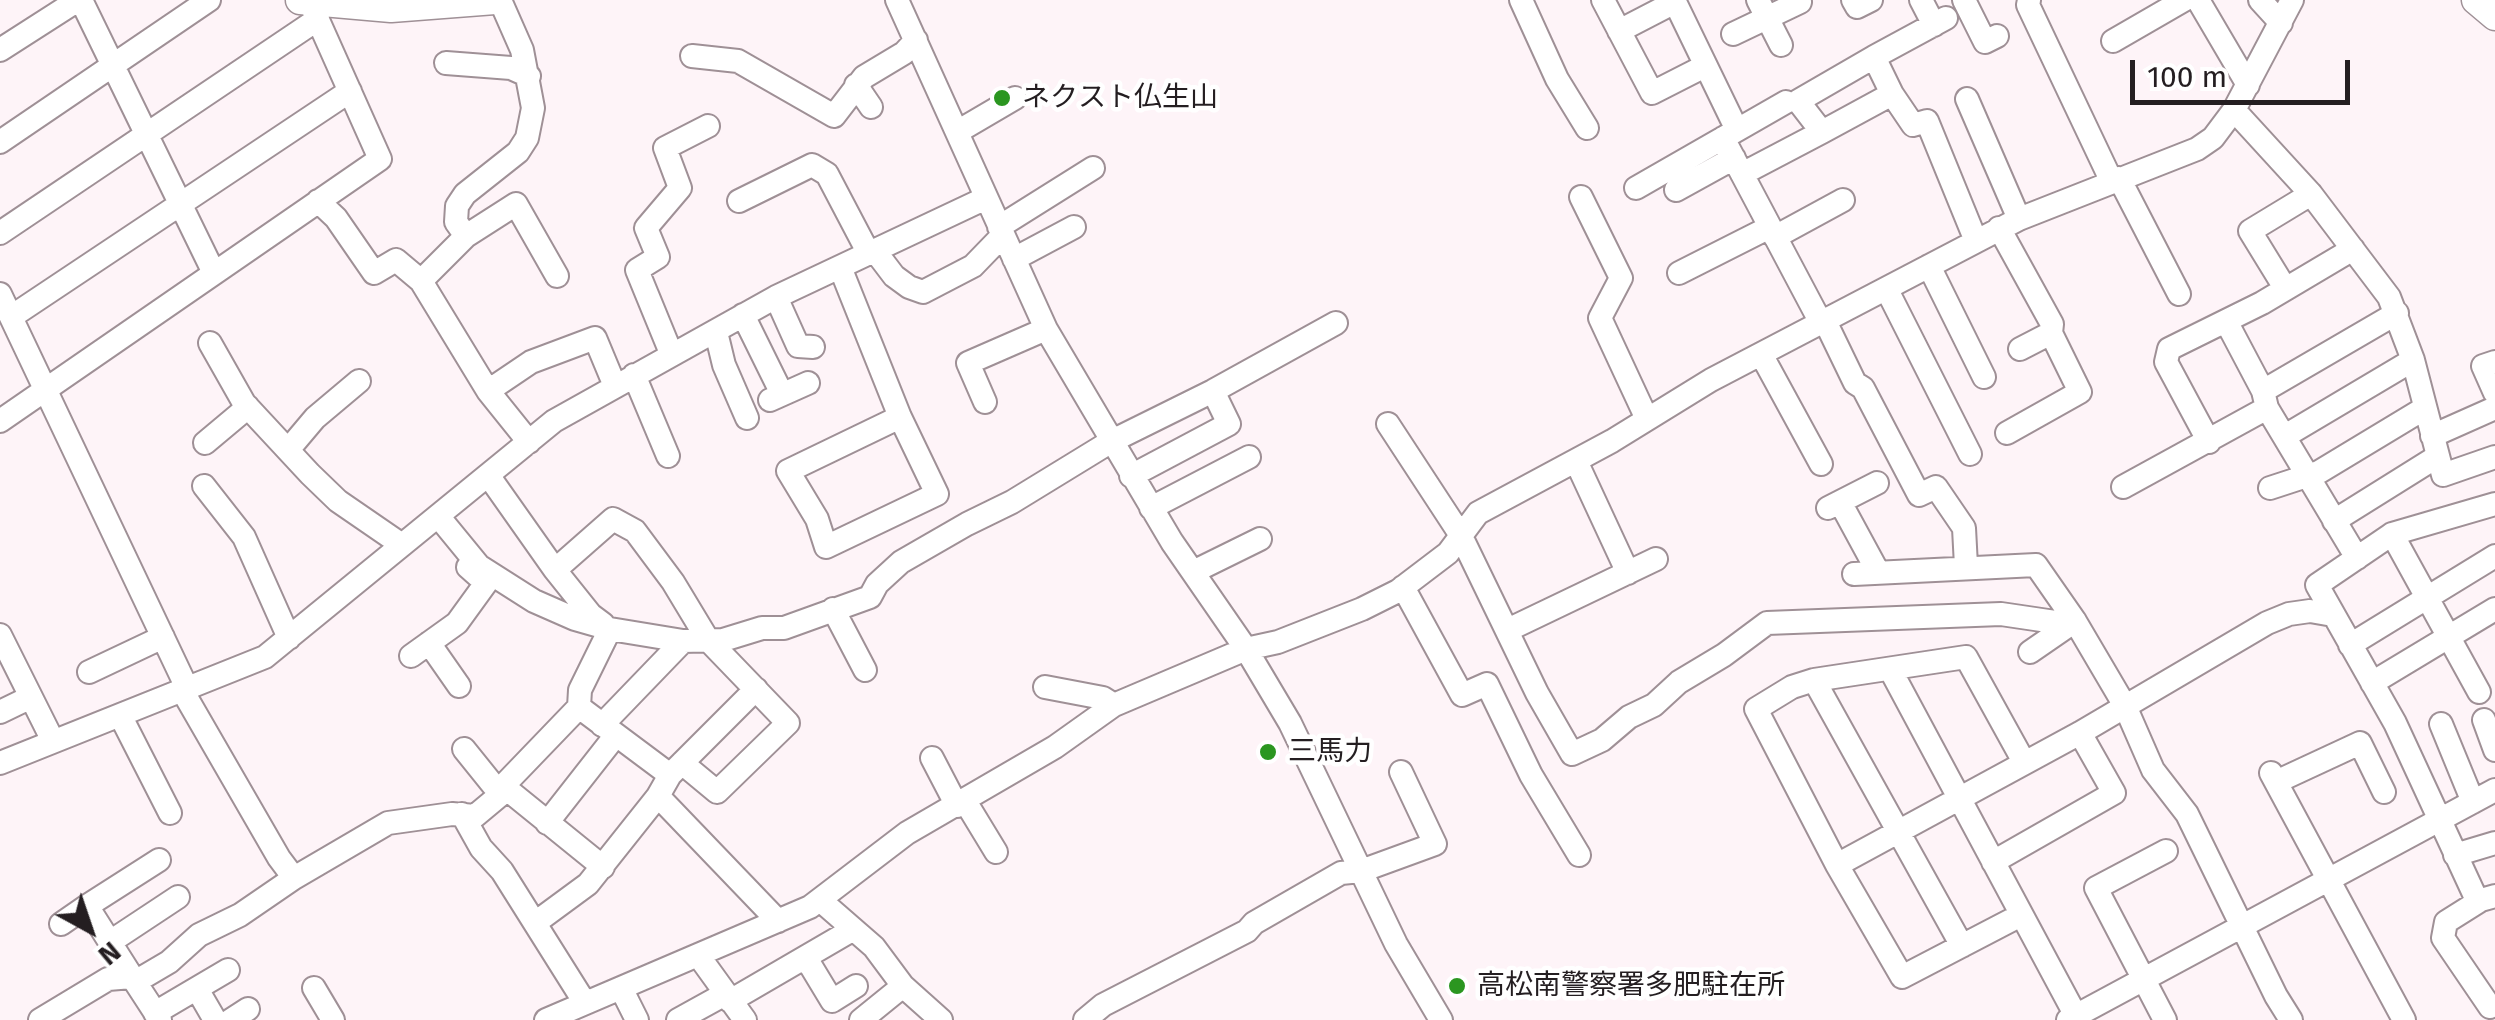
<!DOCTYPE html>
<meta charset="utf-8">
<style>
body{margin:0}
#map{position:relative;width:2495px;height:1020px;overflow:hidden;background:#fef4f8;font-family:"Fira Sans",sans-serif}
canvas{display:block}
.north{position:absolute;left:40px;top:880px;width:100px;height:100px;-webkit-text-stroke:8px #fff;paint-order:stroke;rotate:140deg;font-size:28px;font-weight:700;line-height:40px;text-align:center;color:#241e21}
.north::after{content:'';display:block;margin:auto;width:35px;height:45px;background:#241e21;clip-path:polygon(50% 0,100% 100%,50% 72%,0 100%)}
.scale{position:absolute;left:2130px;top:60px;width:220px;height:45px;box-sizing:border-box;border:5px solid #241e21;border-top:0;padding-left:12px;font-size:30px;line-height:35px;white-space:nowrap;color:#241e21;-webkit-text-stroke:8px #fff;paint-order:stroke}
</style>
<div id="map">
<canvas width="2495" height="1020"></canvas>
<div class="north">N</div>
<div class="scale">100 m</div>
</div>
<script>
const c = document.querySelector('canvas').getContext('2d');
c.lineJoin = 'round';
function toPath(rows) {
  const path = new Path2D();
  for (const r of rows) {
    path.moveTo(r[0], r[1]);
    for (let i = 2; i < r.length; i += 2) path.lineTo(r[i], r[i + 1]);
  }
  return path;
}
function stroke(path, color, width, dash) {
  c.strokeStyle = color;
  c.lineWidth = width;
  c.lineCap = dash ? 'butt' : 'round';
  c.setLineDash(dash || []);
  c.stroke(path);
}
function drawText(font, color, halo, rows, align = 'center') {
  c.font = font + ' "Fira Sans","Noto Sans JP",sans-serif';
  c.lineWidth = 9;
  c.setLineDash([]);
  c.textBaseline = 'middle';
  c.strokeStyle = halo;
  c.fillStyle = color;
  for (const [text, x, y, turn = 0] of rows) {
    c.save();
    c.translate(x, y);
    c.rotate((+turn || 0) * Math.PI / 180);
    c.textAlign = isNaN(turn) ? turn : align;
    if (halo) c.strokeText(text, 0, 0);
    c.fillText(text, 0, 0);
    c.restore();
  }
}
const minor = toPath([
 [81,0,214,273],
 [897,0,1046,329,1172,542,1246,649,1290,723,1396,944,1441,1020],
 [1521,0,1557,79,1587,128],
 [1603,0,1652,93,1705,66],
 [1758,0,1781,45],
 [1853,0,1857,7,1871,0],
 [1921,0,1934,25],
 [1964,0,1985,42,1997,36],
 [2029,0,2028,5,2111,180],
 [2198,0,2248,85],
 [2260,0,2281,23],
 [1619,31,1675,2,1737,130],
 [1733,34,1800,2],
 [2113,41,2184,0],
 [0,50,78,0],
 [692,56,738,61,834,116,864,77,904,53,916,40],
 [1874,57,1946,18],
 [446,63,511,68,529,76],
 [856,85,871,107],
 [1892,94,1913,125,1927,121,1976,241],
 [1967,99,2019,219],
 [2234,110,2311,194,2389,297,2413,360,2443,475,2495,457],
 [957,132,1015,98],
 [1723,138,1821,323],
 [0,142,209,0],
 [1742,174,1822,132,1892,94,1874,57,1798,101,1822,132],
 [2119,178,2179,294],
 [1636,188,1786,102],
 [1676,190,1734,158],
 [1581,197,1621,278,1600,318,1647,419],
 [318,201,336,218,374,273,396,260,421,281,466,236,516,204,557,276],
 [739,201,812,165,827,174,869,254],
 [999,227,1093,168],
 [1999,228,2052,324,2051,333,2080,392,2007,433],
 [0,233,318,19],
 [466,236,456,222,457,206,465,194,518,152,527,138,533,108,522,50,500,0],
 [1775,237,1843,200],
 [875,251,894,276,909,287,923,292,973,266,1003,235],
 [1014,259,1074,227],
 [1929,266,1984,377],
 [840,267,900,417,937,494,826,547,817,519,788,471,900,417],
 [1679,273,1770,227],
 [421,281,488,391,529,442],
 [2285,288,2250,231,2311,194],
 [1887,290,1970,454],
 [0,294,187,688],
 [776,297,798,346,813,347],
 [743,315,782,394],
 [11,317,350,91],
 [1825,321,1855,383,1863,388,1919,495,1936,487,1964,528,1966,566],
 [2226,321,2263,391,2267,408,2357,558],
 [716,332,724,365,747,418],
 [210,343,244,403,310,474,338,501,402,545],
 [2020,349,2051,333],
 [671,353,637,270,658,257,646,228,680,188,665,148,708,126],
 [1761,354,1821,464],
 [2495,362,2483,366,2495,393],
 [634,375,668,456],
 [488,391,531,362,595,338,615,386],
 [2263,391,2397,313],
 [770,400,808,383],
 [985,402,968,363,1046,329],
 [0,421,380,159,309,0],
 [1388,424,1460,534,1537,693,1572,754,1602,740,1629,717,1654,705,1679,682,1724,655,1767,623,2001,614,2055,622,2075,621],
 [2285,436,2413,360],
 [2432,436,2495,408],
 [2209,442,2166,362,2169,349,2262,303,2353,249],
 [205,443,248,407],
 [288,450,315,418,359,381],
 [1576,461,1628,573],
 [488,475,555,570],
 [1131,476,1229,424,1213,391],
 [204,486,244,537,289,638],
 [2123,487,2267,408],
 [2270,488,2319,472,2425,408],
 [1840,502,1878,572],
 [2495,504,2392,534,2317,585,2395,723,2475,896,2481,900,2495,896],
 [1151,508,1249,457],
 [1828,508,1877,483],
 [438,516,479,566,534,601,575,619,610,629,683,641,723,640,762,628,784,628,870,597,877,584,901,562,967,524,1012,502,1110,442,1213,391,1336,323],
 [2334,521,2438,456],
 [2392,534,2479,692],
 [1193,572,1260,539],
 [1854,574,2036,565,2075,621,2125,706,2153,770,2187,814,2276,996,2291,1020],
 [1403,587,1462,695,1487,684,1531,775,1579,855],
 [833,609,865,670],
 [603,624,591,615,555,570,613,519,635,531,673,582,708,640,788,723,717,792,682,763],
 [1514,627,1656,559],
 [0,635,53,741],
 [429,643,459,686],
 [2350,645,2495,556],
 [2030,652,2075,621],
 [411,656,457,623,486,583,468,567],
 [1890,669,2076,1016],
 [89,672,163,637],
 [1814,680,1962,946],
 [2372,683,2495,609],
 [1045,687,1103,698,1114,705],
 [182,690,279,858,294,878],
 [579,707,580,690,610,629],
 [0,712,31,697],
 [120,715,170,813],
 [2484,720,2495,750],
 [2441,724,2473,802],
 [602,725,683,641],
 [464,749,493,785,503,786],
 [932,758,957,806],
 [0,763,265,657,554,421,776,297,986,198],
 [2271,773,2404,1020],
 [2276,782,2360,743,2384,792],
 [658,796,778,921],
 [965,801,996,852],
 [462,814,481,848,502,871,585,1003],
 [547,823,616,735],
 [2455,855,2495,843],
 [1993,862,2114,793,2080,733],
 [1837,865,2080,733,2267,623,2289,614,2310,611,2333,615],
 [603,867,503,786,579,707,670,775],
 [820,900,874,947,903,986,941,1020],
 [2481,900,2446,922,2443,938,2490,1007],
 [87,906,159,860],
 [2021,915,1902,977,1837,865,1756,709,1792,687,1814,680,1966,657,2024,762],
 [535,923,588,884,658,796,670,775,756,689],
 [61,924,87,906,132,977],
 [110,942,178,897],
 [698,955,745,1020],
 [806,958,832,1001,856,986],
 [135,982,169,962,199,935,240,915,294,878,388,823,452,814,475,816,505,791],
 [314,988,333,1020],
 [621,988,637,1020],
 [197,989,215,1020],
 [730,1001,852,930],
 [155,1013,228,970],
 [40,1020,108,979,132,977,160,1020],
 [231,1020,248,1009],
 [546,1020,810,907,907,833,1055,747,1114,705,1246,649,1278,642,1362,609,1398,591,1448,553,1478,513,1612,441,1711,380,2019,219,2197,149,2213,138,2234,110,2292,0],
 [678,1020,725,994],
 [861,1020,903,986],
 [1085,1020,1103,1005,1247,931,1254,923,1341,873,1361,871,1435,844,1401,772],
 [2068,1020,2495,790],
 [2165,1020,2096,888,2166,851]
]);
const major = toPath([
 [300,0,391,8,495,0],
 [2476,0,2495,16]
]);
stroke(minor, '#9f9096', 26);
stroke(major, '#9f9096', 31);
stroke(minor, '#fff', 22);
stroke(major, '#fff', 28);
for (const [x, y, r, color] of [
 [1002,98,10,"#2b9620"],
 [1268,752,10,"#2b9620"],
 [1457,986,10,"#2b9620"]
]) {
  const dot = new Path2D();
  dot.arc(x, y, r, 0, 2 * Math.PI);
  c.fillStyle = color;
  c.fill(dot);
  stroke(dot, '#fff', 4);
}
drawText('28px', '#241e21', '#fff', [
 ["ネクスト仏生山",1022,98],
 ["三馬力",1288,752],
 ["高松南警察署多肥駐在所",1477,986]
], 'left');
</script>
